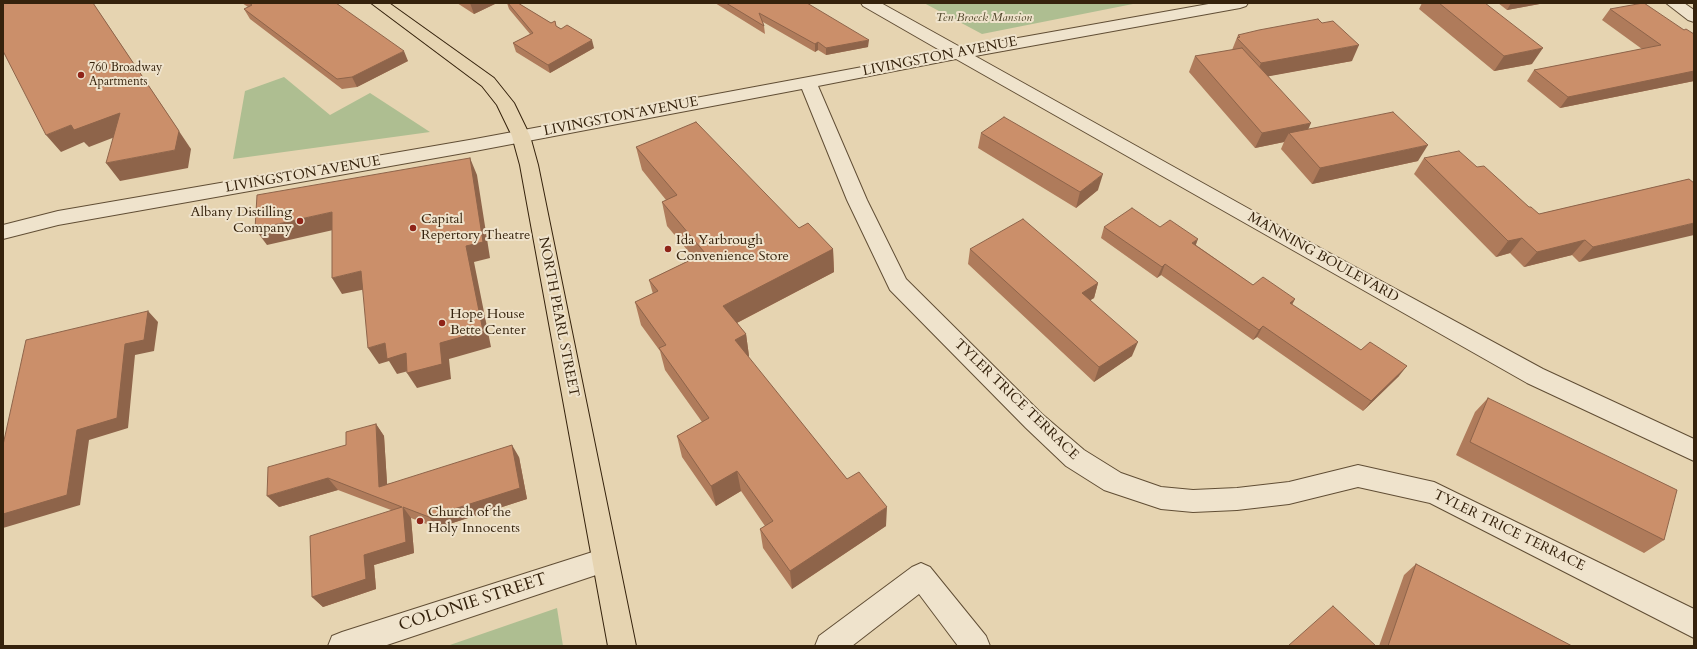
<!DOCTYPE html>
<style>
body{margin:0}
#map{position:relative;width:1697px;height:649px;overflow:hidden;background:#e6d4b1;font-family:Cardo,serif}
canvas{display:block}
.frame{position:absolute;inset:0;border:4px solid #35220c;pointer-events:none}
</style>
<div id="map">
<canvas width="1697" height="649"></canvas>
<div class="frame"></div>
</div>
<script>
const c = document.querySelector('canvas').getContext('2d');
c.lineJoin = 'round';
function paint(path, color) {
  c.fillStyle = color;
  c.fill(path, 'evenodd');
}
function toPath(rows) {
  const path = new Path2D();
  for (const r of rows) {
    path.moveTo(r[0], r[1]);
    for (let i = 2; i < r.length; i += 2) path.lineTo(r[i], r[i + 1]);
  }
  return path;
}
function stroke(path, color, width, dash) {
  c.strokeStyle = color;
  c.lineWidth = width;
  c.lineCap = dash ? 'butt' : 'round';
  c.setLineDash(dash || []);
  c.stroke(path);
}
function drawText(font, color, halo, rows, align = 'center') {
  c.font = font + ' Cardo,serif';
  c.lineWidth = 4;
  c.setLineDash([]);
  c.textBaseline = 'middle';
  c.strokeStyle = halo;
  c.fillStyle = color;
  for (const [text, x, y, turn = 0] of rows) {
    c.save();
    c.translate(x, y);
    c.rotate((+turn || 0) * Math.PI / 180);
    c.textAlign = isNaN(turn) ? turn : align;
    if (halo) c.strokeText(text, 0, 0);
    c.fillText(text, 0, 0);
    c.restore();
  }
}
paint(toPath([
 [924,3,1138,3,982,34],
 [284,77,330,115,370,93,430,132,233,159,245,91],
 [557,608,563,646,447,646]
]), '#aebe91');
const minor = toPath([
 [861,3,881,3,962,48,1214,3,1248,3,1246,6,1240,8,975,56,1278,225,1543,369,1694,439,1694,461,1527,383,956,59,818,86,867,200,906,279,1042,414,1084,450,1121,473,1161,487,1193,490,1237,488,1289,482,1358,465,1434,482,1694,609,1694,638,1430,503,1358,487,1289,504,1237,510,1193,512,1161,509,1104,490,1066,466,1026,428,890,290,847,200,802,89,475,151,58,225,3,239,3,225,58,211,475,139,943,52,863,6,861,3],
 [1666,3,1684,3,1694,10,1694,22,1688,20,1666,3],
 [605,548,614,551,618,560,614,569,605,572,384,646,328,646,332,636,342,632,605,548],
 [921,563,930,567,986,636,990,646,958,646,919,594,852,646,815,646,819,636,912,567,921,563]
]);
const major = toPath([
 [371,3,389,3,494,78,514,103,530,136,538,165,636,646,608,646,520,165,512,136,497,105,482,86,371,3]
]);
stroke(minor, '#614e35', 2);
stroke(major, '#35220c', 2);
paint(minor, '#efe3cc');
paint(major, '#e6d4b1');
paint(toPath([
 [242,3,336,3,408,61,357,87,342,89,250,19,244,9,248,7],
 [457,3,497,3,474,14],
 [507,3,518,3,551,23,555,21,556,26,594,48,550,73,516,52,513,43,530,34,509,9],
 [715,3,807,3,868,47,826,55,818,50,815,52,763,22,764,26,765,34],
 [1422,3,1485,3,1532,64,1494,71,1419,9],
 [1498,3,1545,3,1507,10],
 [1610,9,1684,30,1694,34,1694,81,1560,108,1527,81,1534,70,1642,49,1602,20],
 [1238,35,1352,61,1268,76,1308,129,1418,161,1312,184,1281,149,1284,142,1255,148,1189,72,1195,56,1232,50],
 [981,133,1098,190,1076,208,978,148],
 [636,147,799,228,833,249,834,272,737,323,746,334,749,356,748,357,847,479,886,526,792,589,763,548,760,529,765,526,741,491,716,506,682,457,677,436,702,422,665,370,660,351,641,325,635,302,653,294,649,280,694,258,667,226,662,202,666,200,642,170],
 [1424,158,1477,167,1529,207,1539,214,1689,179,1579,262,1572,255,1524,267,1510,253,1496,257,1414,174],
 [1104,227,1160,227,1196,245,1253,285,1295,299,1292,305,1399,376,1363,411,1257,337,1253,340,1161,275,1157,278,1101,238],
 [970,249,1098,283,1094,298,1090,300,1132,356,1094,382,968,264],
 [1488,398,1664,540,1644,553,1456,455,1475,412],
 [376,424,384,436,387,484,519,457,527,499,437,528,411,518,414,553,374,565,376,589,323,607,312,597,391,510,338,490,279,507,346,445],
 [1416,564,1572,646,1379,646,1404,575]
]), '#af7b5b');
paint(toPath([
 [93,3,191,149,188,168,120,181,106,163,175,150],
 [470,3,497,3,474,14],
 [1511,3,1545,3,1507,10],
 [592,40,594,48,550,73,548,65],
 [869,40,868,47,826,55,826,48],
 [818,42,818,50,815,52,815,44],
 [1359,45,1352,61,1254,79,1261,63],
 [1543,48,1532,64,1494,71,1504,56],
 [404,51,408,61,357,87,352,77],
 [1694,71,1694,81,1560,108,1568,97],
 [120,113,133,130,89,147,84,142,61,152,46,135,71,125],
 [1311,123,1304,139,1289,133,1284,142,1255,148,1262,133],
 [1428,145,1418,161,1312,184,1320,168],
 [470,158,477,175,490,258,474,262,491,347,449,359,451,379,417,388,407,373,440,343,466,246],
 [1103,174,1098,190,1076,208,1080,192],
 [332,212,342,228,267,245,255,229],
 [1694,223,1694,235,1579,262,1593,247],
 [1522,238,1510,253,1496,257,1508,241],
 [1198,239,1194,250,1192,243],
 [1585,240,1572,255,1524,267,1537,252],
 [833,249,834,272,727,328,723,306],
 [1165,264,1161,275,1157,278,1162,267],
 [361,271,371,288,342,294,332,278],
 [1098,283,1094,298,1078,308,1082,293],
 [1295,299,1289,309,1290,303],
 [148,311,158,322,154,351,135,355,128,428,89,440,80,505,3,528,3,514,77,430,125,344],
 [1263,326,1257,337,1253,340,1259,330],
 [746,334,749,356,738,362,735,340],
 [1138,342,1132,356,1094,382,1099,367],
 [385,343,406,353,416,369,397,374,389,361,379,364,368,348],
 [1407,366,1399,376,1363,411,1371,401],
 [376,424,384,436,388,498,379,487],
 [512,445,519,457,527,499,437,528,429,517],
 [737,471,741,491,716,506,711,486],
 [328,478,338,490,279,507,267,496],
 [403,507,411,518,414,553,374,565,376,589,323,607,312,597,364,555],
 [887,507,886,526,792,589,790,571]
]), '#8e644a');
const building = toPath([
 [3,3,93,3,179,131,175,150,106,163,120,113,74,130,71,125,46,135,3,51,3,3],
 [249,3,336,3,404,51,352,77,337,79,244,9,252,5,249,3],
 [508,3,518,3,551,23,555,21,556,26,561,29,567,25,592,40,548,65,513,43,533,33,508,3],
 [726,3,807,3,869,40,826,48,818,42,815,44,759,13,764,26,726,3],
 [1439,3,1485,3,1543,48,1504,56,1439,3],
 [1643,3,1644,3,1684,30,1686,29,1694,34,1694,71,1568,97,1534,70,1661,45,1610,9,1643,3],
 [1318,19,1322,23,1333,21,1359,45,1261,63,1237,38,1240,37,1238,35,1259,30,1318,19],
 [1242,48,1311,123,1262,133,1195,56,1242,48],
 [1393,112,1428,145,1320,168,1289,133,1393,112],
 [1004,117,1103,174,1080,192,981,133,1004,117],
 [696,122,799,228,808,223,833,249,723,306,746,334,735,340,847,479,859,472,887,507,790,571,760,529,773,521,737,471,711,486,677,436,709,418,659,348,666,345,635,302,658,291,649,280,705,253,662,202,677,195,636,147,696,122],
 [1459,151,1477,167,1484,166,1529,207,1531,207,1539,214,1689,179,1694,183,1694,223,1593,247,1585,240,1537,252,1522,238,1508,241,1424,158,1459,151],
 [470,158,483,242,466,246,483,331,440,343,442,364,407,373,406,353,387,359,385,343,368,348,361,271,332,278,332,212,255,229,257,195,470,158],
 [1132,208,1160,227,1170,220,1198,239,1192,243,1253,285,1263,277,1295,299,1290,303,1361,350,1370,342,1407,366,1371,401,1263,326,1259,330,1165,264,1162,267,1104,227,1132,208],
 [1023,219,1098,283,1082,293,1138,342,1099,367,970,249,1023,219],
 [148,311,144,340,125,344,117,418,77,430,67,495,3,514,3,445,26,340,148,311],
 [1488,398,1677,490,1664,540,1470,442,1488,398],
 [376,424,379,487,512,445,520,488,429,517,403,507,406,542,364,555,366,579,312,597,310,536,402,507,328,478,267,496,268,467,346,445,346,432,376,424],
 [1416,564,1572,646,1388,646,1416,564],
 [1333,606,1376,646,1288,646,1333,606]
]);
paint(building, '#cb8f6a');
stroke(building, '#8e644a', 1);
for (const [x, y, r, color] of [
 [81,75,4,"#8f2418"],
 [300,221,4,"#8f2418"],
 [413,228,4,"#8f2418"],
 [668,249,4,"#8f2418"],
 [442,323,4,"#8f2418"],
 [420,521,4,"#8f2418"]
]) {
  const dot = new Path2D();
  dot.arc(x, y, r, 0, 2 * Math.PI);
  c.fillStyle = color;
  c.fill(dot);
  stroke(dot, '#efe3cc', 1.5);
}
drawText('italic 12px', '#53492d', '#efe3cc', [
 ["Ten Broeck Mansion",984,18]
]);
drawText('12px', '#35220c', '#efe3cc', [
 ["760 Broadway",89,68],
 ["Apartments",89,82]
], 'left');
drawText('14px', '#35220c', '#efe3cc', [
 ["LIVINGSTON AVENUE",940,57,-11],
 ["LIVINGSTON AVENUE",621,117,-11],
 ["LIVINGSTON AVENUE",303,175,-10],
 ["MANNING BOULEVARD",1323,258,29],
 ["NORTH PEARL STREET",558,317,79],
 ["TYLER TRICE TERRACE",1016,400,44],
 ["TYLER TRICE TERRACE",1509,531,26]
]);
drawText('14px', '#35220c', '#efe3cc', [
 ["Albany Distilling",292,213,"right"],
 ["Company",292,229,"right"],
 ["Capital",421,220],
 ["Repertory Theatre",421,236],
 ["Ida Yarbrough",676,241],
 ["Convenience Store",676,257],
 ["Hope House",450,315],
 ["Bette Center",450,331],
 ["Church of the",428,513],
 ["Holy Innocents",428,529]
], 'left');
drawText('17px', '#35220c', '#efe3cc', [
 ["COLONIE STREET",473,603,-18]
]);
</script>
